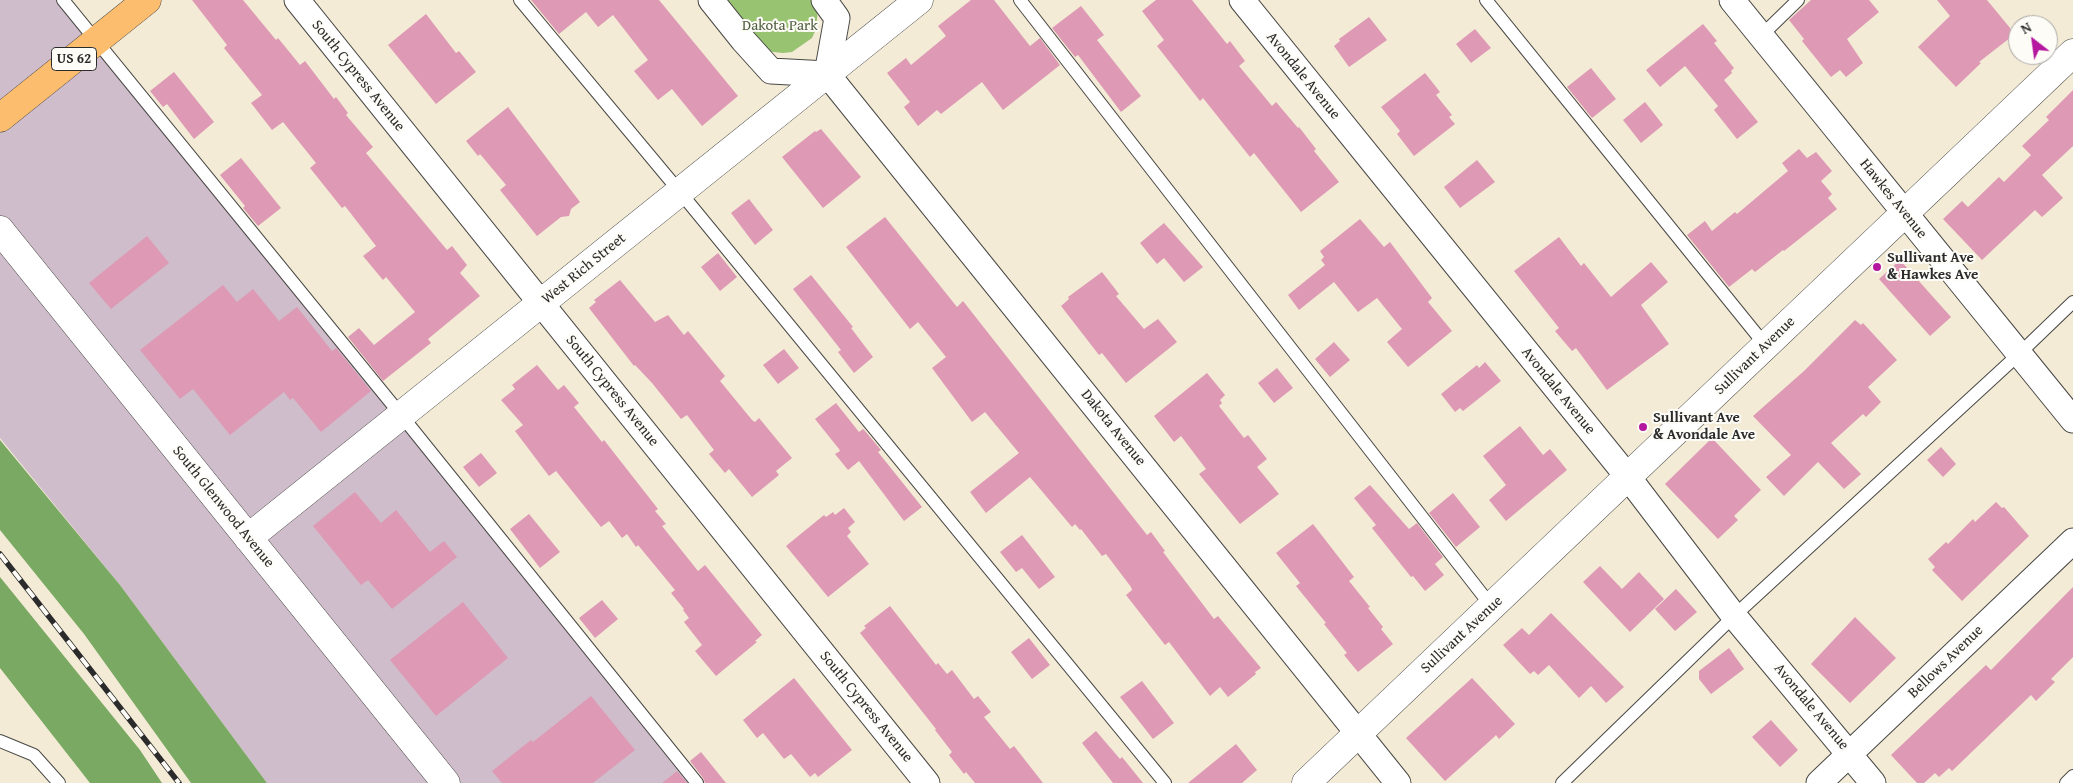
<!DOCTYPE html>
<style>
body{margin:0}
#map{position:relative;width:2073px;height:783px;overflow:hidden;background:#f3ebd6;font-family:"Gentium Book Plus",serif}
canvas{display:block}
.north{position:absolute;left:2008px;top:15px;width:50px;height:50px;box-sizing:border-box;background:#fdfcf7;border:1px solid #a9a8a5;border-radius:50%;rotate:330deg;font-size:14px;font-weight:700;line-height:20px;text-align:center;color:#2b2b2b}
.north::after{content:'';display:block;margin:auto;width:18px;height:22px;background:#b5179e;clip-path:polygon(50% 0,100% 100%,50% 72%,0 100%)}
</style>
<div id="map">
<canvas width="2073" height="783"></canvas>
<div class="north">N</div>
</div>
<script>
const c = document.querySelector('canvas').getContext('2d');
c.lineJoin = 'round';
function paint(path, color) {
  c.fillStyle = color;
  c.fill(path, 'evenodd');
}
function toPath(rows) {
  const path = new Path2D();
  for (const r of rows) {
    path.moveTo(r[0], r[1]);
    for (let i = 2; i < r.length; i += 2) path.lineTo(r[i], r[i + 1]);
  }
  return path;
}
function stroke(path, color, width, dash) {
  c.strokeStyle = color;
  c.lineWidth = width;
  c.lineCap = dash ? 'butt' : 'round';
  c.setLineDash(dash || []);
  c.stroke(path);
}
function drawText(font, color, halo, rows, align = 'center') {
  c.font = font + ' "Gentium Book Plus",serif';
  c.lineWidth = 4;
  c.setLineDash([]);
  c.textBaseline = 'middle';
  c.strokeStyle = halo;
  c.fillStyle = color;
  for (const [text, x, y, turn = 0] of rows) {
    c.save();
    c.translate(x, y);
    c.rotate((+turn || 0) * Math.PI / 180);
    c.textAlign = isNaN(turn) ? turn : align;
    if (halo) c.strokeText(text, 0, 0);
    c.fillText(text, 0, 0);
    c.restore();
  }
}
paint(toPath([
 [0,0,63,0,697,783,267,783,120,585,0,438]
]), '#d0bdcc');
paint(toPath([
 [723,0,814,0,818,9,816,29,812,38,792,52,783,53,773,52,764,48]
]), '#98c371');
paint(toPath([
 [0,440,120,585,267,783,191,783,84,634,0,530],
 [0,577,140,750,162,783,90,783,0,668]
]), '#7aa963');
paint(toPath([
 [192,0,243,0,276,40,278,38,300,65,305,61,334,99,336,97,348,113,346,115,373,147,366,153,447,250,452,246,467,265,460,273,480,296,428,339,431,343,383,381,348,337,359,328,374,345,415,312,386,277,383,280,363,256,376,246,345,206,342,208,310,168,316,163,283,122,272,130,251,103,262,95,224,48,227,45],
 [531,0,659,0,738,96,702,126,672,89,658,100,634,71,648,60,613,15,598,27,586,12,559,34],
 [971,0,994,0,1030,46,1040,38,1060,65,1003,110,982,82,941,114,937,110,918,126,904,107,910,102,887,73,906,58,911,65,946,36,938,26],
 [1156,0,1192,0,1227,44,1230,41,1245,61,1239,66,1272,106,1276,102,1298,128,1299,127,1316,149,1314,151,1339,182,1301,212,1254,153,1250,157,1203,98,1200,101,1157,46,1164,40,1142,11],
 [1811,0,1869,0,1879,12,1847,39,1863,63,1846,77,1840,70,1831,77,1802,41,1804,39,1789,20],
 [1937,0,1987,0,2015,34,1979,62,1981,63,1956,87,1918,47,1950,16],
 [1081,6,1104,35,1097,40,1141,96,1121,112,1078,55,1075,57,1052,28],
 [426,14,456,53,459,51,476,72,436,104,388,45],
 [1369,17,1387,40,1349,67,1334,46,1340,41,1339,39],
 [1703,24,1717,41,1714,43,1734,68,1731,71,1732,73,1724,80,1758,122,1737,139,1714,110,1718,106,1685,66,1660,87,1646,70],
 [1475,29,1491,48,1471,63,1456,44],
 [1591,68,1616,99,1592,118,1567,87],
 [174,72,214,122,194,139,167,104,163,107,150,91],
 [1425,73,1440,92,1436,95,1452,115,1449,117,1455,124,1414,156,1397,134,1400,131,1381,107],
 [2073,90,2073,146,2042,175,2063,198,2042,217,2035,210,1982,260,1943,219,1962,201,1968,207,1999,177,2004,182,2031,155,2022,146,2049,120,2046,117],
 [1645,102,1663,125,1641,143,1623,120],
 [508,107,580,202,571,209,569,216,561,217,537,236,500,190,506,185,480,154,478,156,466,141],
 [821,129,861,177,823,208,782,157,815,131,816,132],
 [1799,149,1807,158,1816,152,1832,171,1821,181,1832,194,1828,198,1837,209,1784,251,1783,250,1755,272,1752,269,1729,287,1687,235,1705,221,1712,231,1735,212,1737,214,1788,171,1782,163],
 [241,158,281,208,258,226,243,208,245,206,220,175],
 [1477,160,1495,182,1460,208,1444,187],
 [749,199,773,230,755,245,731,213],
 [885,217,957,307,963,301,1147,535,1151,532,1165,551,1163,552,1214,619,1218,616,1261,668,1255,672,1256,674,1228,697,1220,687,1210,696,1169,642,1165,645,1126,595,1132,590,1131,587,1106,554,1102,556,1081,529,1080,530,1075,524,1072,527,1030,477,986,513,970,492,1019,453,985,412,972,422,932,368,946,357,918,322,910,329,846,247],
 [1360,219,1384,247,1390,242,1432,298,1428,302,1452,331,1408,367,1387,342,1402,329,1377,298,1358,312,1334,282,1299,310,1288,295,1325,265,1321,260,1324,257,1320,251],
 [1164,223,1203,267,1184,282,1164,258,1157,264,1140,243],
 [147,236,169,263,111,309,89,283],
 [1559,237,1581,266,1584,263,1611,297,1651,262,1668,282,1641,305,1669,344,1607,390,1576,348,1572,351,1555,331,1559,328,1514,271],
 [718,253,737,277,720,291,701,267],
 [1900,260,1951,317,1930,336,1879,279],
 [1102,272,1119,294,1116,296,1144,329,1158,319,1177,342,1126,383,1102,353,1099,355,1061,306,1069,299,1068,297],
 [811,275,853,327,851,328,873,357,854,373,838,352,841,350,793,289],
 [620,280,655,322,668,315,684,335,688,331,725,376,720,381,752,420,755,422,759,418,792,458,776,471,779,475,752,497,729,469,725,473,709,454,714,450,687,415,681,419,652,383,635,365,634,366,589,308,596,302,594,300],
 [223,285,237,302,253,289,279,321,297,307,332,351,336,348,371,391,321,432,293,398,290,400,284,392,230,435,193,389,180,399,140,350],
 [1855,320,1861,325,1863,323,1897,360,1868,387,1881,402,1866,417,1863,414,1831,443,1861,474,1844,489,1818,462,1784,496,1766,477,1791,455,1753,416,1804,371],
 [1334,342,1350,360,1330,377,1315,359],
 [784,349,799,368,778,384,763,365],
 [1485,362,1501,381,1463,411,1460,408,1455,412,1441,394,1477,365,1479,368],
 [537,365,558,390,564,385,579,403,574,407,602,442,604,440,658,509,655,511,666,524,662,526,698,571,705,565,762,635,755,641,757,642,716,676,695,651,702,645,684,622,689,618,683,610,684,609,671,593,675,590,638,545,636,547,627,534,622,538,609,521,601,527,556,471,549,476,515,431,523,425,501,400,515,389,512,385],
 [1277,368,1293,388,1274,403,1258,383],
 [1207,373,1225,395,1220,400,1222,403,1219,406,1244,438,1248,435,1267,459,1257,467,1279,494,1240,524,1199,474,1206,469,1181,436,1174,442,1154,416],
 [836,403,859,432,863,429,865,431,881,450,878,452,922,507,904,521,859,461,848,470,835,454,840,451,839,449,815,419],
 [1520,426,1543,455,1550,449,1567,470,1506,521,1489,500,1506,485,1483,456],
 [1712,438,1761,490,1734,516,1738,520,1718,539,1665,484],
 [1941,447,1956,464,1943,477,1927,460],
 [481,453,497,473,479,487,463,467],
 [1370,485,1409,529,1417,523,1443,557,1435,564,1444,575,1425,591,1413,576,1411,577,1372,528,1376,525,1354,498],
 [355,492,381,523,396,510,430,552,444,541,457,557,392,609,368,580,361,585,313,526],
 [1453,493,1480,527,1456,547,1429,513],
 [1996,502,2002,508,2004,507,2029,536,1962,601,1932,570,1935,567,1928,559,1946,542,1948,544,1973,519,1975,522],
 [844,508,855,522,848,528,851,532,847,536,869,564,828,597,786,546,824,515,826,517,833,512,835,515],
 [529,514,560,552,540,568,510,529],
 [1313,524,1354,577,1349,581,1370,607,1368,608,1383,627,1381,629,1393,644,1358,672,1344,655,1347,653,1324,624,1326,623,1296,586,1300,583,1276,553],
 [1022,535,1055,577,1039,589,1022,568,1016,572,1000,552],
 [1600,566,1622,589,1639,572,1664,599,1630,632,1583,582],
 [2073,587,2073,657,2051,679,2055,682,2036,701,2031,695,1952,771,1949,768,1939,777,1935,773,1924,783,1917,783,1891,755,1986,665,1991,670],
 [1676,589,1697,612,1675,631,1655,609],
 [602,600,618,619,595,638,579,618],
 [463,602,508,658,436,716,390,660],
 [890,606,936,665,938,663,947,674,952,670,974,699,978,696,991,712,984,717,1010,749,1014,746,1043,783,975,783,966,772,964,774,949,755,952,752,935,730,936,729,860,633,866,628,864,626],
 [1551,613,1624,687,1606,703,1591,686,1579,698,1549,665,1538,675,1534,671,1530,674,1503,645,1522,628,1529,635],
 [1855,617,1896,658,1850,703,1811,664],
 [1029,638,1050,665,1032,679,1011,652],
 [1729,648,1744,669,1711,694,1699,679,1699,671],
 [794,678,852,750,818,777,815,773,810,777,791,754,784,759,763,733,757,738,743,720],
 [1472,678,1515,724,1499,739,1496,735,1493,738,1445,781,1406,738],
 [1142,681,1174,723,1153,739,1120,697],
 [591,696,635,750,593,783,502,783,492,771,531,740,533,742],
 [1771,720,1798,750,1780,767,1752,737],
 [1096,731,1120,759,1122,757,1143,783,1113,783,1082,743],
 [1236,744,1257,770,1242,783,1188,783],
 [701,752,726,783,705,783,703,778,690,761],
 [677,771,687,783,662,783]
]), '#de99b4');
const service = toPath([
 [63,0,401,415,697,783],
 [520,0,680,192,1165,783],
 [1020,0,1492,607],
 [1486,0,1766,346],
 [1761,36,1798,0],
 [0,741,34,755,59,783],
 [1562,783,1734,616,2019,354,2073,302],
 [2066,783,2073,776]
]);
const minor = toPath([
 [297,0,927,783],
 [711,0,743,40,771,71,827,74,1398,783],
 [824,0,837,18,827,74],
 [1242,0,1628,477,1734,616,1873,783],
 [1732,0,2073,420],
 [1819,783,2073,541]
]);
const tertiary = toPath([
 [0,230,446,783],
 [248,538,919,0],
 [1306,783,2073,53]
]);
const primary = toPath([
 [0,118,147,0]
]);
stroke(service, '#494845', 14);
stroke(minor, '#494845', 27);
stroke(tertiary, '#494845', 29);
stroke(primary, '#494845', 29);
stroke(service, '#fff', 12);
stroke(minor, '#fff', 25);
stroke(tertiary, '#fff', 28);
stroke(primary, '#fcbd6f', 28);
const rail = toPath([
 [0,554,179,783]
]);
stroke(rail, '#2b2b2b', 5.5);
stroke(rail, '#fdfcf7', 4, [11]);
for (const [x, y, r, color] of [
 [1877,267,5,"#b5179e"],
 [1643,427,5,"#b5179e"]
]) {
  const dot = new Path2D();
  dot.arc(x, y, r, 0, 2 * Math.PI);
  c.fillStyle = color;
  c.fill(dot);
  stroke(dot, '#fdfcf7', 2);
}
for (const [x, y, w] of [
 [74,59,45]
]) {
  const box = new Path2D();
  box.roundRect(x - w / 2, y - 11.5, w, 23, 4);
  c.fillStyle = '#fdfcf7';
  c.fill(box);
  stroke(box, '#2b2b2b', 1);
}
drawText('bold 14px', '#2b2b2b', null, [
 ["US 62",74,59]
]);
drawText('15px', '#516044', '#fdfcf7', [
 ["Dakota Park",780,26]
]);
drawText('15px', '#2b2b2b', '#fdfcf7', [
 ["South Cypress Avenue",358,76,51],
 ["Avondale Avenue",1303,76,51],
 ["Hawkes Avenue",1893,199,51],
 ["West Rich Street",584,269,-39],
 ["Sullivant Avenue",1755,356,-44],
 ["South Cypress Avenue",612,391,51],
 ["Avondale Avenue",1558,391,51],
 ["Dakota Avenue",1113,428,51],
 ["South Glenwood Avenue",223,507,51],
 ["Sullivant Avenue",1462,635,-43],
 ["Bellows Avenue",1946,662,-44],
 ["South Cypress Avenue",866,707,51],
 ["Avondale Avenue",1811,707,50]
]);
drawText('bold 15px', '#2b2b2b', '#fdfcf7', [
 ["Sullivant Ave",1887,258],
 ["& Hawkes Ave",1887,275],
 ["Sullivant Ave",1653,418],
 ["& Avondale Ave",1653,435]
], 'left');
</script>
